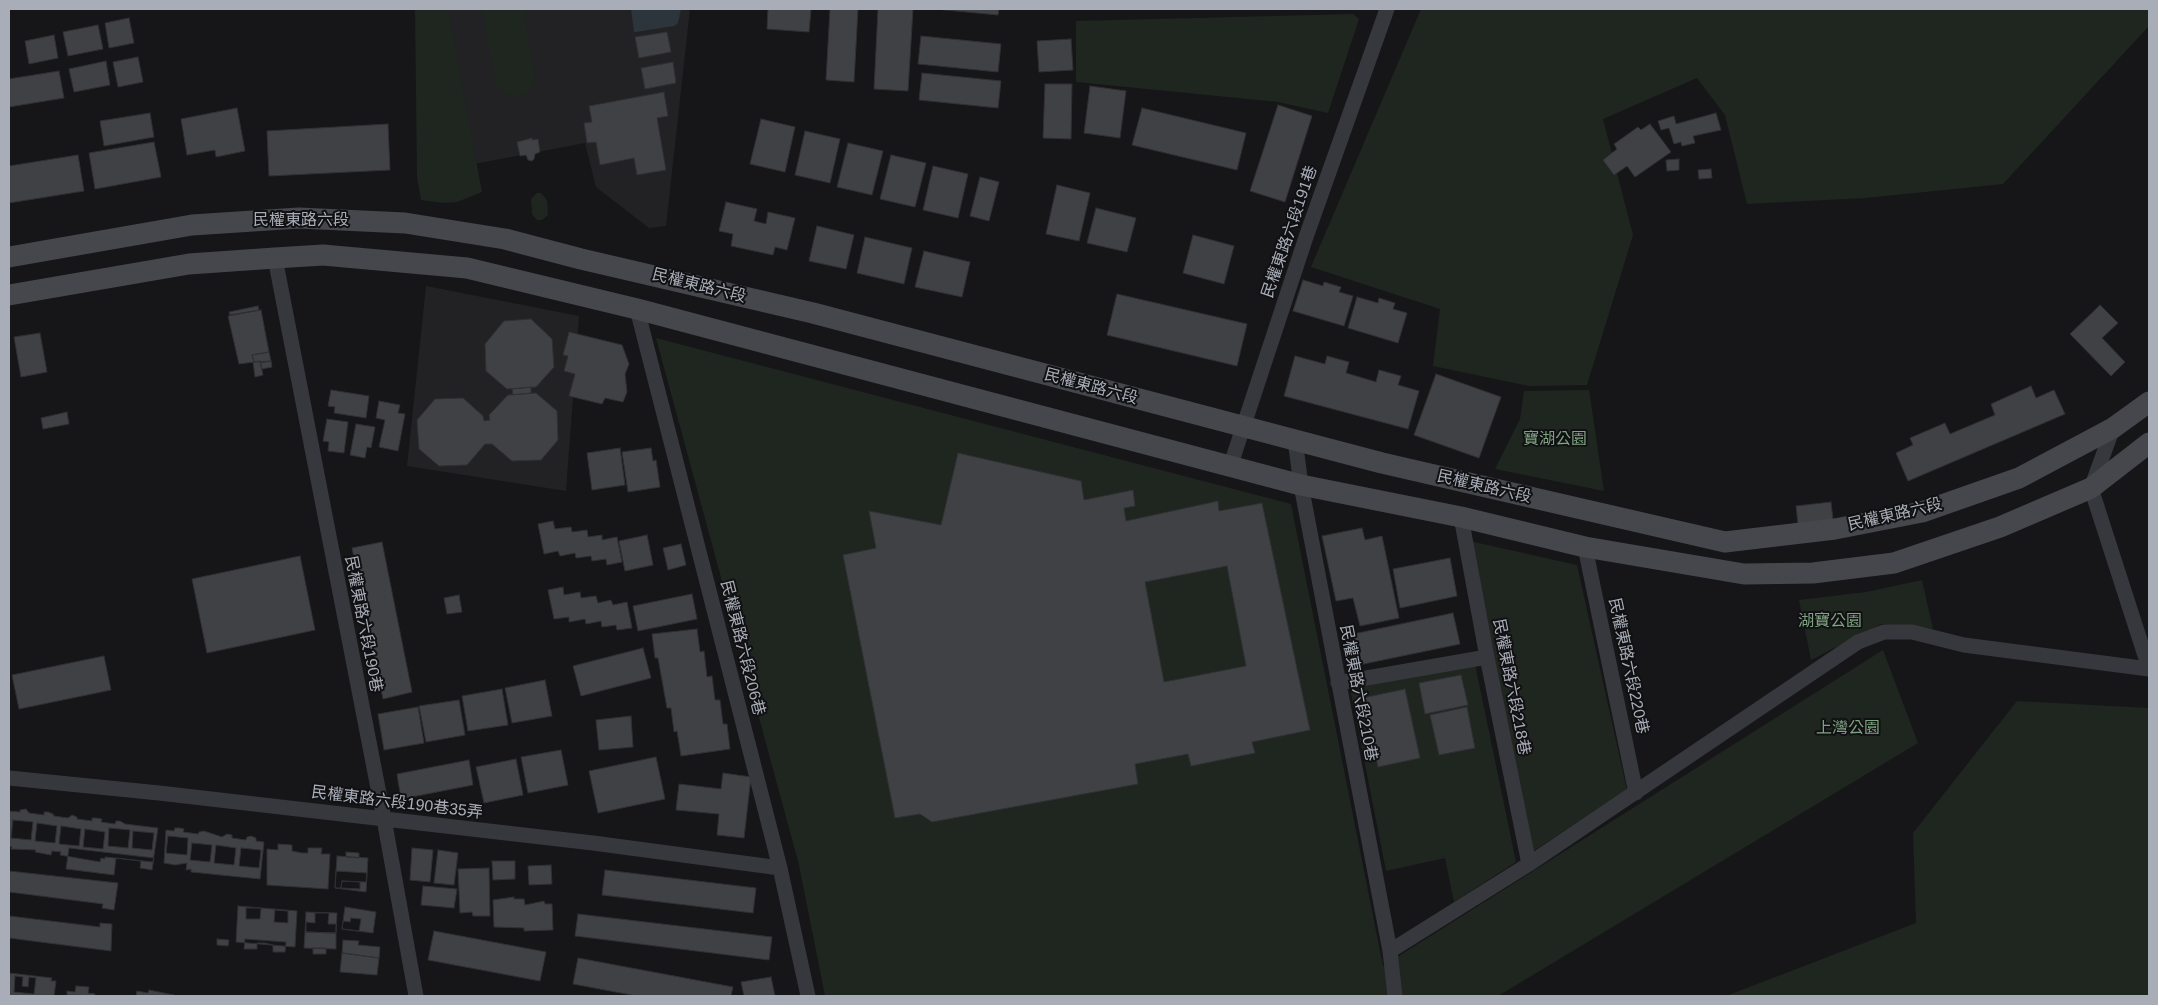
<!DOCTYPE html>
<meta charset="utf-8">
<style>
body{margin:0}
#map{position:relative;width:2158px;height:1005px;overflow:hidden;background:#161618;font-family:Arial,sans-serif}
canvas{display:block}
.frame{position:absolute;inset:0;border:10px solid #a8adb8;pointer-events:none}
</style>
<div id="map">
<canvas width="2158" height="1005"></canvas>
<div class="frame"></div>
</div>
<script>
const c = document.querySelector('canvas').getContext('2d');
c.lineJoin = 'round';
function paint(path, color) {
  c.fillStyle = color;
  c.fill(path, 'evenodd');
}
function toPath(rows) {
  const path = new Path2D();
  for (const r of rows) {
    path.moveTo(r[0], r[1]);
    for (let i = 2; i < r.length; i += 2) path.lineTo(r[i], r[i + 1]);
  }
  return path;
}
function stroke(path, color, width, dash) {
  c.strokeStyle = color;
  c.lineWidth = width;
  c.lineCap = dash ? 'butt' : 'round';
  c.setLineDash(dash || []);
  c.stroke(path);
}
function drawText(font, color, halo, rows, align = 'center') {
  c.font = font + ' Arial,"Noto Sans TC",sans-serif';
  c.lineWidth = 4;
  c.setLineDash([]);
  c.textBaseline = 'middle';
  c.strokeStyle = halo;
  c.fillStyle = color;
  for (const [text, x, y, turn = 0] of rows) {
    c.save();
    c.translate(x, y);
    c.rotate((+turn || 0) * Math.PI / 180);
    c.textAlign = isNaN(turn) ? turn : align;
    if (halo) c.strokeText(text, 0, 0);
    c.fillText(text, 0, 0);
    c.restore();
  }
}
paint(toPath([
 [419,9,690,9,666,226,649,228,596,187,585,143,474,164],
 [426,286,579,316,566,491,407,466]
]), '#222225');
paint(toPath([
 [415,9,448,9,482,192,457,202,444,203,421,200,417,177],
 [482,9,523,9,535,76,532,88,526,94,511,96,504,93,496,84],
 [1421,9,2149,9,2149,26,2003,184,1866,198,1747,204,1725,115,1697,78,1603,119,1633,235,1587,385,1529,386,1433,366,1440,309,1311,267],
 [1353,14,1359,19,1328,113,1278,102,1076,82,1076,21],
 [537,193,541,193,547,200,548,215,542,220,537,220,532,214,531,199],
 [656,338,1291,504,1383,966,1883,650,1918,743,1498,996,825,996,799,865],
 [1589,390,1604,491,1495,469,1520,419,1524,391],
 [1465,540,1577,565,1627,790,1529,854],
 [1922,580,1933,629,1881,624,1811,660,1799,600,1866,592],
 [1475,664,1516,862,1454,902,1445,858,1386,871,1350,688],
 [2017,701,2149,708,2149,996,1726,996,1916,923,1913,833]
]), '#1e261f');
paint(toPath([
 [631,9,681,9,678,23,674,26,636,32,634,32]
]), '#2c353c');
const building = toPath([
 [768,9,811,9,809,32,767,29,768,9],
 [830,9,858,9,854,82,826,80,830,9],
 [878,9,913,9,908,91,874,89,878,9],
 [935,9,999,9,998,15,935,9],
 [129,18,134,43,109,48,105,23,129,18],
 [98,25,103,49,68,56,63,32,98,25],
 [667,32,671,52,639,58,635,37,667,32],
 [54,35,58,58,29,64,25,41,54,35],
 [921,36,1001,44,998,72,918,64,921,36],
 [1071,39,1073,70,1039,72,1037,41,1071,39],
 [138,57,143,82,118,87,113,62,138,57],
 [106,61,110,85,74,92,69,69,106,61],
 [673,62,676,83,645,89,641,68,673,62],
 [59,71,64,98,9,107,9,79,59,71],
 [922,73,1001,81,998,108,919,100,922,73],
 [1045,84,1072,84,1071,139,1043,138,1045,84],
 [1090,86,1126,91,1120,138,1084,133,1090,86],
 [664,92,668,116,657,118,666,170,637,175,634,158,600,165,596,142,587,143,584,123,592,122,589,106,664,92],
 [1278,105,1312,116,1285,202,1250,191,1278,105],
 [237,108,245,151,216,157,215,150,187,155,181,119,237,108],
 [1142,108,1246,133,1237,170,1132,145,1142,108],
 [150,113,154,137,104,146,100,121,150,113],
 [1716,113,1721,130,1693,136,1695,143,1682,146,1681,142,1674,144,1669,128,1661,130,1658,121,1674,116,1676,124,1716,113],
 [761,119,795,127,785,172,750,164,761,119],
 [388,124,390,170,269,176,267,131,388,124],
 [1650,124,1671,152,1635,177,1627,166,1614,175,1603,160,1617,149,1614,144,1638,127,1641,130,1650,124],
 [805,131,840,139,830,183,795,175,805,131],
 [532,138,532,140,538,139,540,152,535,154,534,159,532,161,528,160,526,155,520,156,517,142,532,138],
 [154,142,161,177,95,189,89,153,154,142],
 [848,143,883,151,872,195,837,187,848,143],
 [78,155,84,191,9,203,9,166,78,155],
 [891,155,926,163,915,207,880,199,891,155],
 [1679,159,1679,170,1667,171,1666,160,1679,159],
 [933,166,968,174,958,218,923,210,933,166],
 [1711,169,1712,178,1699,179,1698,170,1711,169],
 [980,177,999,182,989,221,970,216,980,177],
 [1057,185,1090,193,1079,241,1046,234,1057,185],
 [726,202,757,209,754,221,766,224,768,212,795,218,787,250,775,247,773,255,731,246,733,234,719,231,726,202],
 [1096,208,1136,218,1127,252,1087,243,1096,208],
 [817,226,854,235,846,269,809,261,817,226],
 [1193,235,1234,246,1224,284,1183,273,1193,235],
 [865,237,912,248,904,284,857,273,865,237],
 [924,251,970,262,962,297,915,287,924,251],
 [1303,280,1323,286,1324,282,1341,287,1339,292,1353,296,1344,326,1293,311,1303,280],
 [1117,294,1247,324,1237,366,1107,335,1117,294],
 [1357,297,1378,303,1379,298,1395,303,1393,309,1407,313,1398,343,1348,328,1357,297],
 [2100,305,2118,323,2102,338,2125,362,2111,376,2070,334,2100,305],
 [258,306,259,310,230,315,229,312,258,306],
 [261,310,269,352,252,355,254,362,239,364,228,316,261,310],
 [531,319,552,339,554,367,536,387,507,389,486,371,485,344,504,321,531,319],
 [569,332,622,345,629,364,625,374,627,392,623,402,605,398,602,404,569,396,575,374,564,371,568,356,563,355,569,332],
 [40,333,47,372,21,377,14,337,40,333],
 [269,352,271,361,254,362,252,355,269,352],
 [1295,356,1325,364,1327,356,1349,362,1346,373,1376,382,1379,370,1401,376,1398,385,1419,391,1408,429,1284,396,1295,356],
 [260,361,263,375,255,377,253,362,260,361],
 [271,361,272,367,262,369,260,363,271,361],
 [1436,374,1501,397,1479,458,1414,435,1436,374],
 [2031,386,2036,398,2054,390,2065,414,1908,481,1896,453,1913,445,1910,438,1945,423,1950,434,1995,415,1991,404,2031,386],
 [531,387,531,393,513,395,512,389,531,387],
 [331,390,369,396,366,418,334,413,335,407,328,406,331,390],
 [536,393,557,411,558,440,541,460,512,461,492,444,485,444,467,465,439,466,419,449,417,420,435,399,463,398,483,416,484,421,490,420,489,415,508,395,536,393],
 [379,401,400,405,398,413,405,414,398,451,379,447,385,420,376,418,379,401],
 [67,412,69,424,43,429,41,418,67,412],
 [327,419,348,422,344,453,328,451,329,442,323,441,327,419],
 [356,424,375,427,371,448,367,447,365,458,350,455,356,424],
 [620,448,625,485,592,490,587,453,620,448],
 [651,448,653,461,656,460,660,487,628,492,622,452,651,448],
 [958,453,1081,481,1084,500,1133,490,1135,506,1124,508,1126,521,1218,501,1219,511,1262,503,1310,730,1252,742,1255,753,1191,766,1188,754,1135,764,1138,784,932,822,920,814,895,818,843,555,876,548,869,511,941,525,958,453],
 [1227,566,1246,666,1164,682,1145,582,1227,566],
 [1831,502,1833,520,1798,524,1796,506,1831,502],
 [553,521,555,529,571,527,572,532,587,530,588,537,602,535,602,540,617,537,622,562,607,565,606,559,592,561,591,556,576,558,575,553,560,556,558,551,544,554,538,524,553,521],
 [1362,528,1365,540,1382,536,1399,618,1360,626,1353,598,1336,601,1322,536,1362,528],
 [647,535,653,565,625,571,619,541,647,535],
 [382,542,412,692,383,699,352,548,382,542],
 [681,544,686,565,668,570,663,548,681,544],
 [300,556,315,630,207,653,192,579,300,556],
 [1450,558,1457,596,1400,608,1393,569,1450,558],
 [563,587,564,595,580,592,581,598,596,596,598,603,611,600,613,605,627,602,632,628,617,630,616,625,602,627,601,621,586,624,585,619,569,622,569,617,554,619,548,590,563,587],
 [692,594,697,619,638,631,633,606,692,594],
 [459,595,462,612,447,614,444,598,459,595],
 [1453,613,1460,644,1354,666,1349,662,1344,636,1453,613],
 [697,629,700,652,704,651,707,677,712,676,715,700,720,700,723,724,727,724,730,749,681,756,677,731,674,732,671,708,667,708,658,658,655,658,652,634,697,629],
 [643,648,651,678,581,696,573,666,643,648],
 [104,656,111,690,19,709,12,675,104,656],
 [1461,675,1468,705,1425,714,1419,683,1461,675],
 [545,680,552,716,512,723,505,688,545,680],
 [502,689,508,725,468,731,462,696,502,689],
 [1405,689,1420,758,1378,767,1363,698,1405,689],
 [459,700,465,735,426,742,419,706,459,700],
 [418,707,424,743,384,750,378,714,418,707],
 [1467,707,1475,748,1439,755,1430,715,1467,707],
 [631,716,633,747,599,750,596,720,631,716],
 [561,750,568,785,528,793,521,757,561,750],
 [656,757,665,799,598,813,589,771,656,757],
 [516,759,523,795,484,803,476,767,516,759],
 [469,760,473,785,401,799,397,774,469,760],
 [723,773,751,777,744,838,717,835,719,814,676,810,679,784,721,789,723,773],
 [26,809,29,813,44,815,44,812,48,812,53,814,54,816,68,818,72,815,77,817,77,819,92,821,92,818,96,818,102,819,101,822,115,824,116,821,120,821,125,824,158,828,153,862,105,857,105,859,101,858,100,862,60,855,61,852,52,851,51,855,35,852,36,850,11,849,12,847,9,846,9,811,20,812,20,810,26,809],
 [13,820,33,822,31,840,11,838,13,820],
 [37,823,57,826,55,843,35,841,37,823],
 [61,826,81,829,79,846,59,844,61,826],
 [109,828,130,830,128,848,108,846,109,828],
 [175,828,180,828,184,829,183,832,198,834,199,832,204,831,222,837,227,834,232,835,232,838,246,840,247,837,251,836,256,838,256,841,264,842,260,879,191,872,191,869,186,870,187,863,175,865,164,863,166,830,174,831,175,828],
 [85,829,105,832,103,849,83,847,85,829],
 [133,831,154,833,152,850,132,848,133,831],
 [168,836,188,838,187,855,166,853,168,836],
 [192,843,212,845,210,862,190,860,192,843],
 [278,844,292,845,292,851,302,853,308,853,308,848,322,848,321,854,330,854,328,889,267,885,267,849,278,850,278,844],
 [216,845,236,848,234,865,214,863,216,845],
 [69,848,154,858,152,870,140,868,141,861,116,858,114,875,66,869,69,848],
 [241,848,261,850,259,868,239,866,241,848],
 [412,848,433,850,430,882,410,880,412,848],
 [438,850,458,853,454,885,434,883,438,850],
 [346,852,359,853,359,858,346,857,346,852],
 [337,856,368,858,366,892,335,888,337,856],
 [492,861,515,861,515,879,493,880,492,861],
 [551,865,552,884,529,885,528,866,551,865],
 [489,868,490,916,473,916,472,912,460,913,458,869,489,868],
 [605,870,756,888,753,913,602,895,605,870],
 [9,871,118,883,114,910,102,908,103,904,9,892,9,871],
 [336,871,367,873,366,882,342,881,341,888,335,888,336,871],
 [342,881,360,882,360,889,341,888,342,881],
 [423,886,457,889,454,908,421,905,423,886],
 [514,897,514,899,524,899,525,905,544,901,545,904,552,904,553,930,524,931,524,928,494,927,493,900,514,897],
 [238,906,297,911,295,947,236,942,238,906],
 [345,907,376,912,373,933,342,929,345,907],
 [246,908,261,908,260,919,246,919,246,908],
 [275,910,288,911,288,923,274,922,275,910],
 [306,912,337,913,336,933,305,932,306,912],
 [315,913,329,913,328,924,336,924,336,933,306,932,306,922,315,923,315,913],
 [578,914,772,937,769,960,575,936,578,914],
 [9,916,100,927,100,923,112,924,111,951,9,938,9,916],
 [351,918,361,919,359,931,342,929,343,921,350,922,351,918],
 [434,931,546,952,540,981,428,960,434,931],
 [305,932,336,933,336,949,304,948,305,932],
 [217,939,229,940,228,946,217,945,217,939],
 [245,939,286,942,285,952,273,952,273,945,265,943,257,943,257,949,244,949,245,939],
 [343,940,359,941,358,945,380,947,379,958,342,953,343,940],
 [313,948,326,948,326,954,313,954,313,948],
 [342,953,379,958,377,975,340,972,342,953],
 [578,958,733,987,731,996,637,996,573,984,578,958],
 [9,973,52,978,51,981,56,981,54,996,9,996,9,973],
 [15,976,23,977,22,986,28,987,29,977,36,978,34,994,14,992,15,976],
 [771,977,775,996,744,996,741,982,771,977],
 [76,986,89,987,88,993,95,994,95,996,67,995,67,991,75,992,76,986],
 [149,990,174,995,136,996,137,991,148,993,149,990]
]);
paint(building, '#404145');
stroke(building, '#303034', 1);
stroke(toPath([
 [275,258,384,819,416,996],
 [637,309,780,868,808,996],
 [2113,428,2091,488,2149,668],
 [1295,440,1301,485,1390,951,1395,996],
 [1230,467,1306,237,1387,9],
 [1461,517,1487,657,1529,864],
 [1585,547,1636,793],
 [1338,683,1487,657],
 [9,778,159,793,593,843,780,868],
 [1390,951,1529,864,1858,642,1884,632,1912,632,1964,645,2149,669]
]), '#37383d', 15);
stroke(toPath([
 [9,257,192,225,299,218,405,223,505,239,581,259,813,313,1382,463,1725,542,1835,529,1922,512,2019,478,2113,428,2149,402],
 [9,295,189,264,275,258,323,255,467,268,637,309,1301,485,1461,517,1585,547,1744,574,1813,573,1894,563,2000,527,2091,488,2149,443]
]), '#45474d', 21);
drawText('16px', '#a8adb8', '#111113', [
 ["民權東路六段",301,221],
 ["民權東路六段191巷",1290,232,-71],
 ["民權東路六段",699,286,14],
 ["民權東路六段",1091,387,15],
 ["民權東路六段",1484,487,13],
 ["民權東路六段",1895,515,-13],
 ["民權東路六段190巷",363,624,79],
 ["民權東路六段206巷",742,648,76],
 ["民權東路六段220巷",1628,666,78],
 ["民權東路六段218巷",1511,687,79],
 ["民權東路六段210巷",1358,693,79],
 ["民權東路六段190巷35弄",397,803,7]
]);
drawText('16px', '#7fa381', '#111113', [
 ["寶湖公園",1555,440],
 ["湖寶公園",1830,622],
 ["上灣公園",1848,729]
]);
</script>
